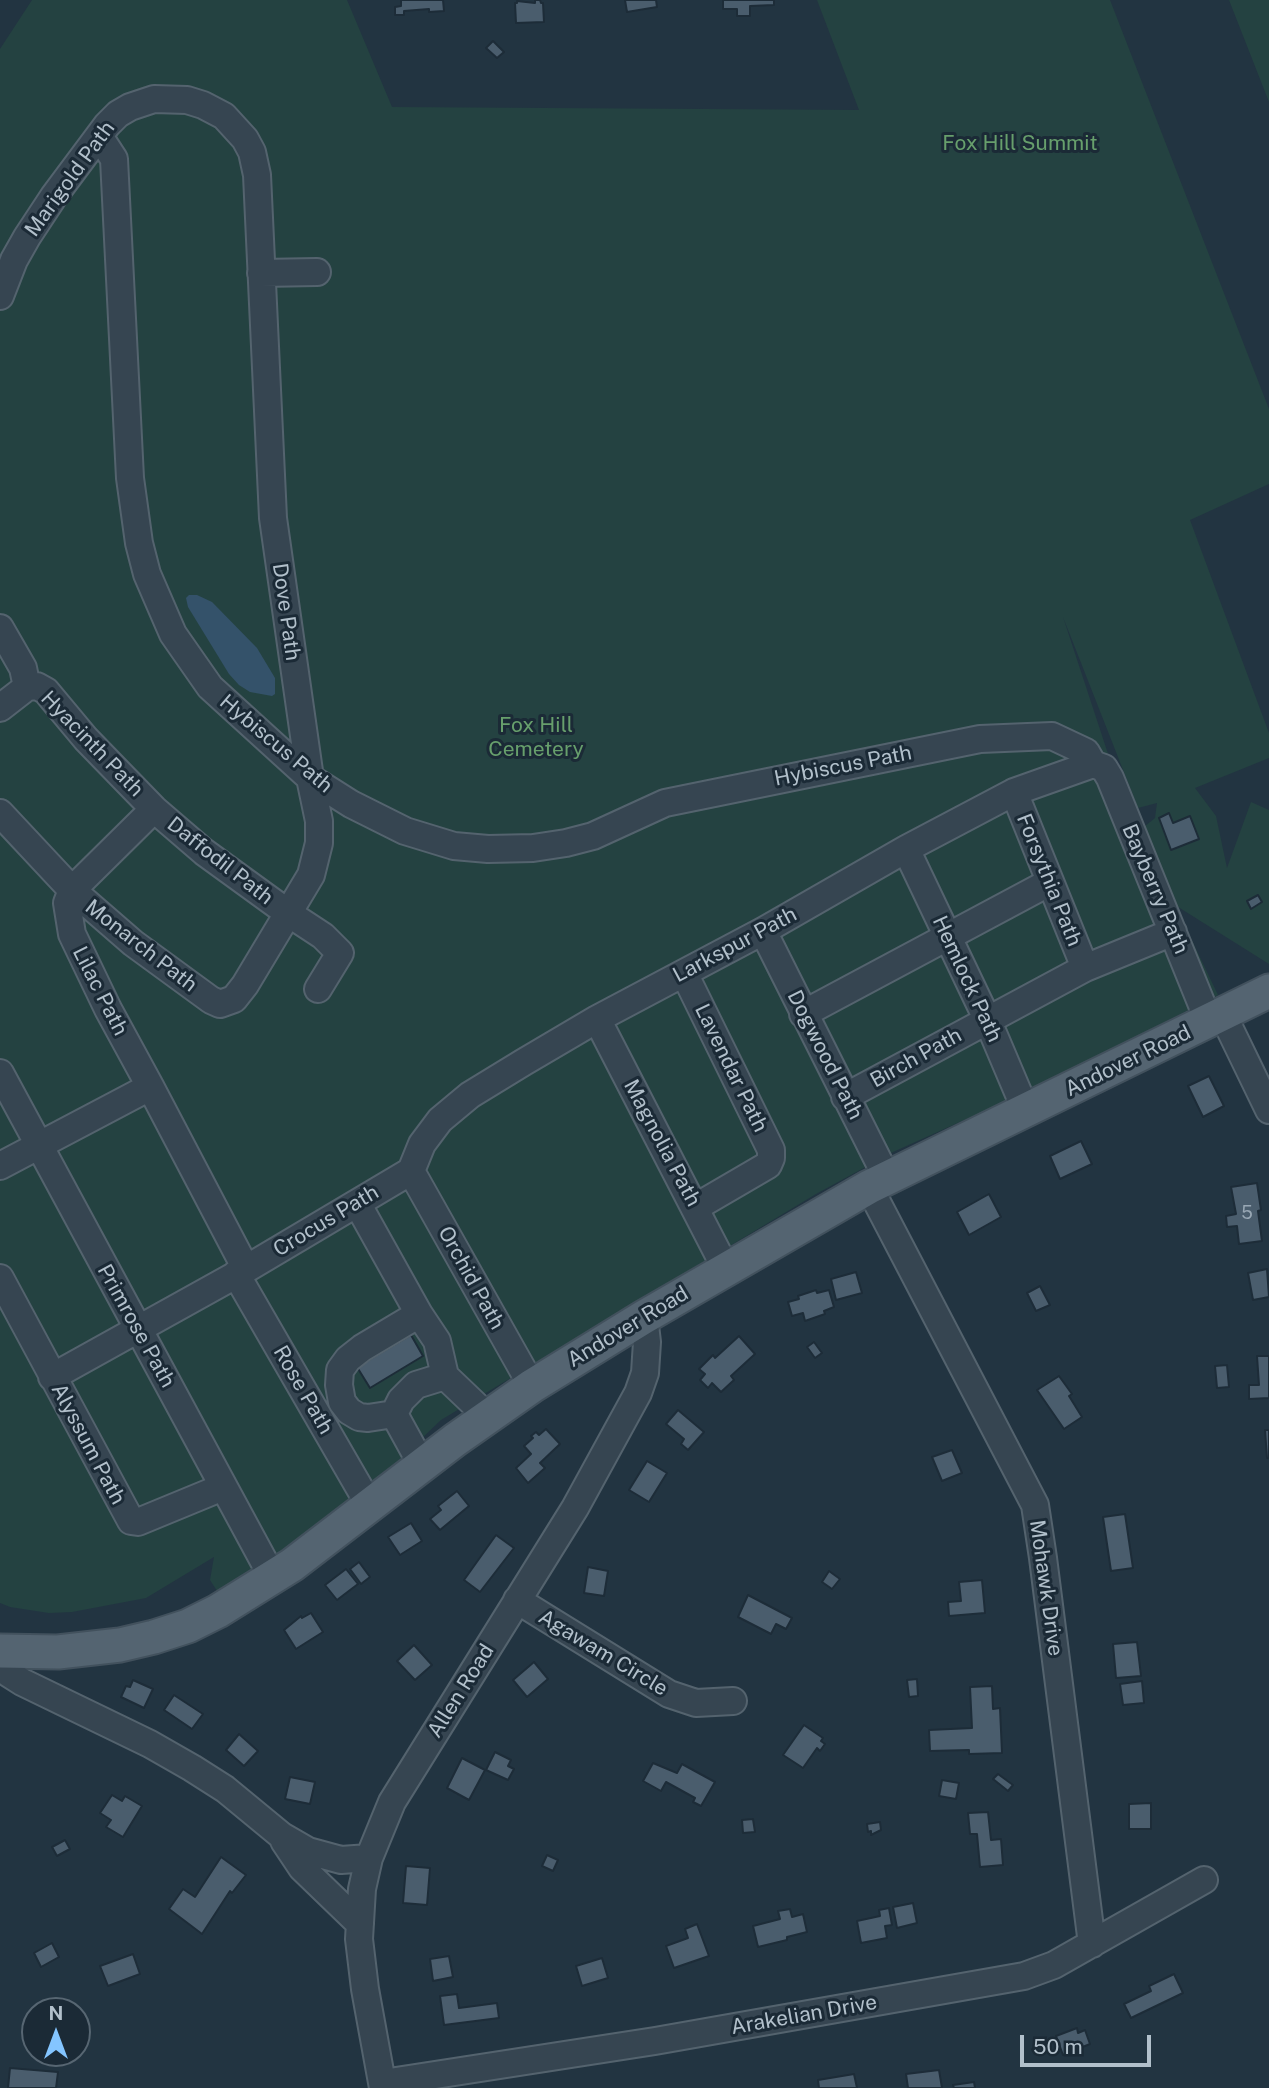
<!DOCTYPE html>
<style>
body{margin:0}
#map{position:relative;width:1269px;height:2088px;overflow:hidden;background:#223441;font-family:"Public Sans",sans-serif}
canvas{display:block}
.north{position:absolute;left:21px;top:1997px;width:70px;height:70px;box-sizing:border-box;background:#1b2a36;border:2px solid #576672;border-radius:50%;rotate:0deg;font-size:19px;font-weight:700;line-height:28px;text-align:center;color:#b2c0cb}
.north::after{content:'';display:block;margin:auto;width:24px;height:32px;background:#84c5ff;clip-path:polygon(50% 0,100% 100%,50% 72%,0 100%)}
.scale{position:absolute;left:1020px;top:2035px;width:131px;height:32px;box-sizing:border-box;border:4px solid #b2c0cb;border-top:0;padding-left:9px;font-size:21px;line-height:24px;white-space:nowrap;color:#b2c0cb;-webkit-text-stroke:5px #1b2a36;paint-order:stroke}
</style>
<div id="map">
<canvas width="1269" height="2088"></canvas>
<div class="north">N</div>
<div class="scale">50 m</div>
</div>
<script>
const c = document.querySelector('canvas').getContext('2d');
c.lineJoin = 'round';
function paint(path, color) {
  c.fillStyle = color;
  c.fill(path, 'evenodd');
}
function toPath(rows) {
  const path = new Path2D();
  for (const r of rows) {
    path.moveTo(r[0], r[1]);
    for (let i = 2; i < r.length; i += 2) path.lineTo(r[i], r[i + 1]);
  }
  return path;
}
function stroke(path, color, width, dash) {
  c.strokeStyle = color;
  c.lineWidth = width;
  c.lineCap = dash ? 'butt' : 'round';
  c.setLineDash(dash || []);
  c.stroke(path);
}
function drawText(font, color, halo, rows, align = 'center') {
  c.font = font + ' "Public Sans",sans-serif';
  c.lineWidth = 6;
  c.setLineDash([]);
  c.textBaseline = 'middle';
  c.strokeStyle = halo;
  c.fillStyle = color;
  for (const [text, x, y, turn = 0] of rows) {
    c.save();
    c.translate(x, y);
    c.rotate((+turn || 0) * Math.PI / 180);
    c.textAlign = isNaN(turn) ? turn : align;
    if (halo) c.strokeText(text, 0, 0);
    c.fillText(text, 0, 0);
    c.restore();
  }
}
paint(toPath([
 [32,0,347,0,392,107,859,110,817,0,1110,0,1269,409,1269,484,1190,520,1269,733,1269,758,1195,788,1216,816,1227,868,1251,802,1269,810,1269,964,1175,905,1218,995,1029,1091,893,1152,816,1194,441,1420,399,1460,281,1555,219,1594,210,1580,214,1557,146,1598,72,1612,49,1613,10,1607,0,1603,0,49],
 [1063,617,1138,808,1157,803,1155,818,1139,831,1115,775],
 [1229,0,1269,0,1269,102]
]), '#244241');
paint(toPath([
 [189,595,197,595,212,602,257,648,275,678,275,694,272,696,250,692,239,685,229,674,188,607,186,598]
]), '#34526a');
const building = toPath([
 [401,0,443,0,444,11,429,12,429,9,404,11,404,15,395,15,395,7,401,6,401,0],
 [535,0,540,0,541,3,543,3,544,22,516,23,515,3,517,3,517,1,535,3,535,0],
 [625,0,656,0,657,7,627,12,625,0],
 [723,0,774,0,774,5,750,6,750,16,737,16,737,9,723,9,723,0],
 [493,41,504,52,497,58,486,48,493,41],
 [1169,813,1173,823,1190,816,1199,839,1171,850,1159,818,1169,813],
 [1258,895,1262,902,1251,909,1247,901,1258,895],
 [1209,1076,1224,1106,1203,1117,1188,1086,1209,1076],
 [1081,1141,1092,1164,1060,1179,1050,1156,1081,1141],
 [1257,1183,1261,1210,1258,1211,1262,1241,1239,1244,1237,1226,1227,1227,1226,1216,1236,1214,1231,1187,1257,1183],
 [989,1194,1001,1217,969,1235,957,1212,989,1194],
 [1267,1269,1269,1297,1253,1300,1248,1273,1267,1269],
 [856,1272,862,1293,836,1300,831,1279,856,1272],
 [1040,1286,1050,1305,1036,1311,1027,1293,1040,1286],
 [816,1290,817,1293,829,1290,834,1307,824,1311,825,1314,805,1321,803,1313,792,1316,788,1302,799,1299,798,1296,816,1290],
 [411,1335,423,1356,370,1388,357,1367,411,1335],
 [739,1336,755,1354,731,1376,734,1380,721,1392,712,1383,708,1388,700,1380,705,1374,699,1369,713,1355,715,1358,739,1336],
 [814,1342,822,1353,815,1358,807,1347,814,1342],
 [1257,1356,1269,1356,1269,1398,1249,1399,1249,1385,1259,1385,1257,1356],
 [1227,1365,1229,1387,1217,1388,1215,1366,1227,1365],
 [1059,1376,1072,1394,1069,1396,1082,1417,1064,1429,1037,1390,1059,1376],
 [678,1410,704,1432,688,1450,681,1444,684,1439,666,1424,678,1410],
 [546,1429,560,1444,540,1463,545,1468,528,1483,516,1468,531,1454,524,1446,533,1438,531,1436,536,1432,539,1435,546,1429],
 [1265,1430,1269,1430,1269,1458,1267,1458,1265,1430],
 [952,1450,962,1473,942,1481,932,1457,952,1450],
 [647,1461,667,1473,649,1502,629,1490,647,1461],
 [457,1491,469,1506,440,1530,430,1519,441,1510,438,1506,457,1491],
 [1125,1514,1133,1568,1111,1571,1103,1517,1125,1514],
 [411,1523,422,1541,400,1555,388,1537,411,1523],
 [496,1535,514,1548,480,1592,464,1580,496,1535],
 [359,1562,370,1577,361,1584,350,1569,359,1562],
 [588,1567,608,1571,604,1596,584,1593,588,1567],
 [346,1569,358,1584,337,1600,325,1585,346,1569],
 [829,1571,840,1579,832,1589,822,1582,829,1571],
 [982,1580,985,1613,949,1616,948,1602,961,1601,959,1582,982,1580],
 [748,1595,792,1618,786,1629,776,1624,771,1634,738,1617,748,1595],
 [311,1613,323,1632,296,1649,284,1630,301,1616,302,1618,311,1613],
 [1137,1642,1141,1676,1116,1678,1113,1644,1137,1642],
 [414,1645,432,1665,415,1680,397,1661,414,1645],
 [534,1662,548,1679,527,1697,513,1680,534,1662],
 [917,1679,918,1696,909,1697,907,1680,917,1679],
 [133,1680,153,1689,144,1708,121,1697,126,1686,130,1687,133,1680],
 [1142,1681,1144,1703,1123,1705,1120,1684,1142,1681],
 [992,1686,993,1709,1000,1708,1002,1753,969,1754,969,1750,930,1751,929,1730,972,1728,970,1687,992,1686],
 [174,1695,203,1714,192,1729,164,1710,174,1695],
 [804,1725,823,1738,821,1741,825,1744,820,1751,817,1748,803,1768,783,1755,804,1725],
 [239,1734,258,1751,244,1766,226,1750,239,1734],
 [495,1752,511,1760,508,1766,514,1769,508,1780,486,1770,495,1752],
 [462,1758,485,1770,469,1800,447,1788,462,1758],
 [653,1763,677,1773,682,1764,715,1782,701,1806,693,1802,695,1798,666,1782,661,1791,643,1781,653,1763],
 [998,1774,1013,1785,1008,1791,993,1779,998,1774],
 [290,1777,315,1782,310,1804,285,1799,290,1777],
 [942,1780,959,1783,956,1799,939,1796,942,1780],
 [112,1795,122,1801,125,1796,142,1806,123,1837,106,1827,111,1820,100,1813,112,1795],
 [1151,1803,1151,1829,1129,1829,1129,1804,1151,1803],
 [988,1812,991,1840,1001,1839,1003,1865,980,1867,977,1834,970,1834,968,1813,988,1812],
 [753,1819,755,1832,743,1833,742,1820,753,1819],
 [880,1822,881,1830,871,1835,871,1831,868,1832,867,1824,880,1822],
 [65,1840,70,1849,57,1856,52,1847,65,1840],
 [547,1855,558,1860,553,1871,542,1866,547,1855],
 [221,1857,246,1875,232,1893,230,1891,202,1934,169,1909,183,1889,195,1897,221,1857],
 [406,1866,430,1868,427,1905,403,1903,406,1866],
 [913,1903,917,1923,897,1928,893,1907,913,1903],
 [889,1908,892,1925,885,1926,887,1938,861,1943,857,1921,880,1916,879,1910,889,1908],
 [790,1909,792,1917,803,1914,807,1932,787,1937,787,1940,758,1947,753,1926,780,1919,778,1911,790,1909],
 [697,1924,709,1956,674,1968,666,1946,688,1938,685,1929,697,1924],
 [52,1943,59,1957,41,1967,34,1953,52,1943],
 [133,1954,140,1974,108,1986,100,1966,133,1954],
 [449,1956,453,1977,433,1981,430,1959,449,1956],
 [602,1958,608,1978,582,1986,576,1966,602,1958],
 [1174,1974,1183,1993,1131,2018,1124,2004,1151,1991,1149,1986,1174,1974],
 [457,1994,459,2008,497,2003,499,2018,444,2025,440,1996,457,1994],
 [1077,2028,1078,2033,1085,2030,1090,2044,1063,2055,1056,2036,1077,2028],
 [10,2068,58,2072,56,2088,8,2088,10,2068],
 [939,2070,942,2088,908,2088,906,2074,939,2070],
 [854,2074,857,2088,819,2088,818,2080,854,2074],
 [974,2082,975,2088,954,2088,953,2085,974,2082]
]);
paint(building, '#4a5d6d');
stroke(building, '#1d2c38', 2);
const minor = toPath([
 [99,136,114,159,130,478,139,543,147,574,173,634,210,687,310,778,351,804,405,831,454,846,488,849,533,848,566,843,593,836,665,803,980,739,1052,736,1086,752,1093,764],
 [261,273,317,272],
 [0,296,14,260,27,237,54,196,107,125,118,114,130,107,154,99,187,100,203,105,224,116,245,139,252,152,257,175,273,518,310,778,319,821,319,843,311,875,245,985,234,999,220,1004,211,1000,133,943,72,890,0,813],
 [0,628,23,668,27,687],
 [27,687,37,686,46,691,86,739,154,809,204,852,288,913,323,936,340,953,318,989],
 [0,708,27,687],
 [1093,764,1104,768,1110,778,1209,1022],
 [1014,792,1085,968],
 [906,849,987,1019,1026,1111],
 [763,931,887,1178],
 [684,973,771,1150,771,1158,768,1165,696,1207],
 [803,1014,1050,882],
 [1223,1015,1269,1110],
 [597,1019,726,1269],
 [0,1073,273,1578],
 [151,1088,108,1009,72,934,67,903,72,890,154,809],
 [845,1097,1085,968,1173,932],
 [0,1166,146,1089,151,1088,246,1269],
 [411,1171,422,1144,440,1120,470,1095,524,1062,597,1019,763,931,906,849,1014,792,1093,764],
 [411,1171,532,1386],
 [869,1187,1035,1505,1043,1558,1092,1944],
 [357,1203,419,1314,437,1341,445,1376,416,1385,401,1400,394,1414,368,1418,359,1417,349,1411,342,1402,339,1385,340,1370,348,1359,362,1348,419,1314],
 [236,1274,370,1506],
 [0,1278,131,1521,138,1522,223,1487],
 [445,1376,488,1417],
 [52,1377,241,1272,411,1171],
 [394,1414,422,1465],
 [517,1600,669,1694,696,1703,733,1701],
 [0,1663,8,1673,22,1682,150,1744,192,1768,225,1789,282,1836,308,1851,341,1860,369,1858],
 [284,1841,302,1868,360,1924],
 [383,2083,655,2041,1024,1976,1054,1965,1204,1880],
 [383,2088,365,1989,359,1939,362,1889,369,1858,392,1802,575,1508,638,1393,645,1373,647,1342,644,1317]
]);
const major = toPath([
 [0,1651,58,1652,120,1645,154,1637,188,1626,218,1611,292,1565,455,1440,532,1386,644,1317,869,1187,1269,991]
]);
stroke(minor, '#54636e', 30);
stroke(major, '#42515d', 37);
stroke(minor, '#364551', 26);
stroke(major, '#546471', 33);
drawText('18px', '#98a7b4', null, [
 ["5",1247,1213]
]);
drawText('21px', '#679f6c', '#1b2a36', [
 ["Fox Hill Summit",1020,144],
 ["Fox Hill",536,726],
 ["Cemetery",536,750]
]);
drawText('21px', '#b2c0cb', '#1b2a36', [
 ["Marigold Path",70,179,-54],
 ["Dove Path",286,612,82],
 ["Hyacinth Path",92,744,46],
 ["Hybiscus Path",276,744,40],
 ["Hybiscus Path",843,766,-11],
 ["Daffodil Path",220,861,38],
 ["Forsythia Path",1049,880,68],
 ["Bayberry Path",1155,889,67],
 ["Larkspur Path",735,945,-28],
 ["Monarch Path",141,946,38],
 ["Hemlock Path",967,979,65],
 ["Lilac Path",100,991,63],
 ["Dogwood Path",825,1055,63],
 ["Birch Path",916,1058,-29],
 ["Andover Road",1128,1061,-26],
 ["Lavendar Path",731,1068,64],
 ["Magnolia Path",662,1143,62],
 ["Crocus Path",326,1221,-31],
 ["Orchid Path",471,1278,61],
 ["Primrose Path",136,1326,61],
 ["Andover Road",628,1327,-31],
 ["Rose Path",303,1390,60],
 ["Alyssum Path",88,1444,62],
 ["Mohawk Drive",1046,1588,82],
 ["Agawam Circle",603,1653,31],
 ["Allen Road",461,1691,-58],
 ["Arakelian Drive",804,2015,-10]
]);
</script>
